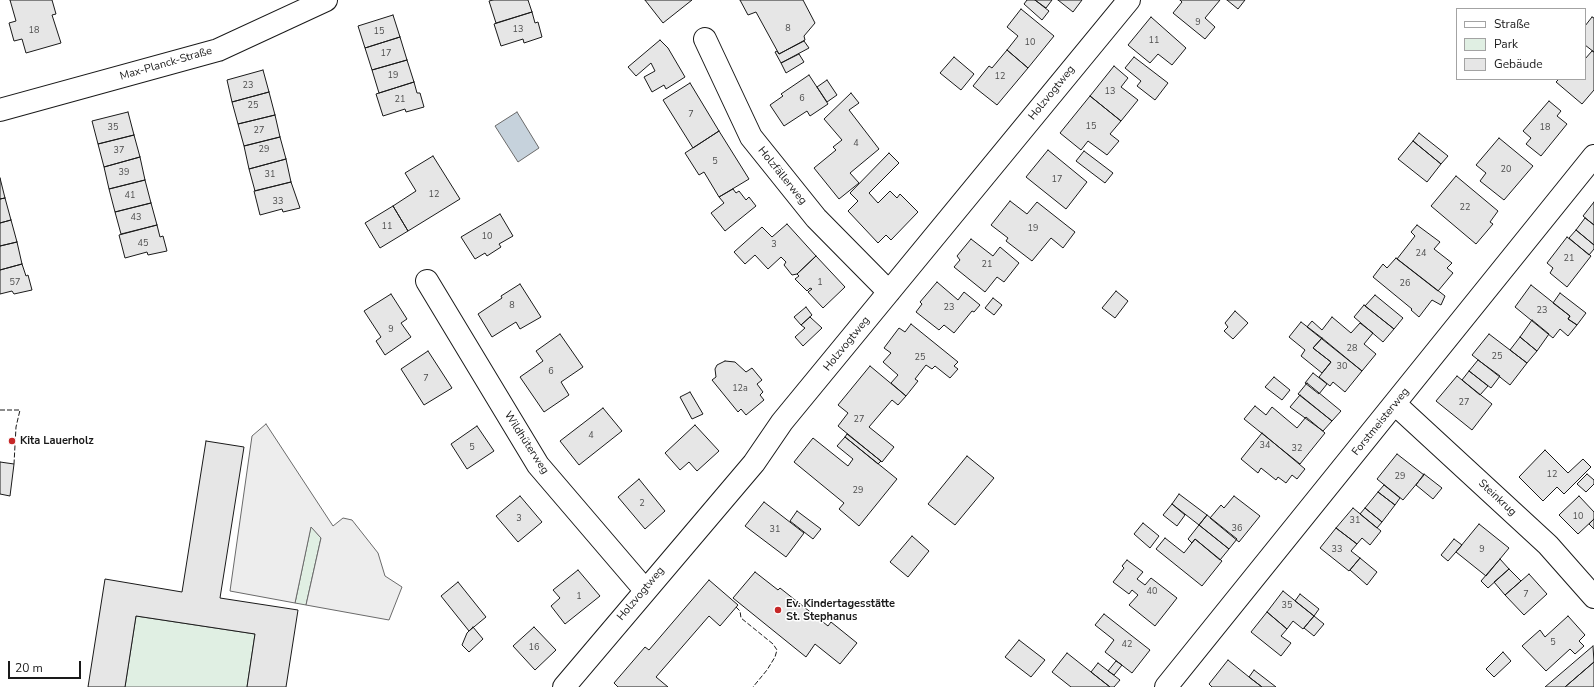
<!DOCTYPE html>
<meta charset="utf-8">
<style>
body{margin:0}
#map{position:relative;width:1594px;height:687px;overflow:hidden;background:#fff;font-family:"Nunito Sans",sans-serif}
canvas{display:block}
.legend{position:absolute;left:1456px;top:8px;width:130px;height:72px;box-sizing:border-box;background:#fff;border:1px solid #a3a3a3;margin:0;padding:5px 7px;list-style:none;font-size:12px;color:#1a1a1a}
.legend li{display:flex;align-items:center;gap:8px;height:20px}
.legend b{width:20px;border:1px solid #a3a3a3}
.scale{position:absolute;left:8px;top:661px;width:73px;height:18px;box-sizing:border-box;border:2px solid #1a1a1a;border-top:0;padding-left:5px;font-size:12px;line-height:14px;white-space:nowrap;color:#1a1a1a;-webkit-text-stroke:3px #fff;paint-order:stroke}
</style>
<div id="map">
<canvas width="1594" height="687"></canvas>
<ul class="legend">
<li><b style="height:5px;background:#fff"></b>Straße</li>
<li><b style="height:11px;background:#e0efe3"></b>Park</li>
<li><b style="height:11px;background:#e6e6e6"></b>Gebäude</li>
</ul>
<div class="scale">20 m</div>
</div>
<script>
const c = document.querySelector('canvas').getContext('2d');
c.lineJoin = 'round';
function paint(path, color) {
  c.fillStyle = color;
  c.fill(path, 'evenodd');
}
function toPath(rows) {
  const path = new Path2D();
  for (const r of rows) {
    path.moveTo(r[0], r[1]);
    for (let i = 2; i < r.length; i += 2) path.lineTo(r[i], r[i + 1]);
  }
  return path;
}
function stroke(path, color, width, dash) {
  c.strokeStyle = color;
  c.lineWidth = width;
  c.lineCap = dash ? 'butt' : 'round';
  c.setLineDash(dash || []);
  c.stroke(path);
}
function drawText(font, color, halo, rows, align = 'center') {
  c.font = font + ' "Nunito Sans",sans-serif';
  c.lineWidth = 3;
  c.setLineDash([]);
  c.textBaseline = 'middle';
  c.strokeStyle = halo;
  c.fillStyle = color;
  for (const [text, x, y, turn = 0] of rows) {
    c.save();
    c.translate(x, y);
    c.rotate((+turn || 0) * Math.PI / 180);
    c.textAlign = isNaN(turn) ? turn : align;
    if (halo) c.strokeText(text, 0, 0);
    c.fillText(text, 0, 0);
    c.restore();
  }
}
const green = toPath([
 [311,526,321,538,306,605,295,603,311,526],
 [136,616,255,634,247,687,125,687,136,616]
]);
paint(green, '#e0efe3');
stroke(green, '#6a6a6a', 1);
const parking = toPath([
 [266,424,333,526,343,518,352,520,378,553,385,576,402,587,389,620,306,605,321,538,311,527,295,603,230,591,252,436,266,424]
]);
paint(parking, '#ededed');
stroke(parking, '#6a6a6a', 1);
const water = toPath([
 [517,112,539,148,518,162,495,126,517,112]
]);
paint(water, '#c6d2dc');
stroke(water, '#6a6a6a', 1);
const building = toPath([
 [10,0,52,0,56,14,52,15,61,43,26,53,22,39,14,41,9,23,16,21,10,0],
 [493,0,528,0,532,12,496,23,489,1,493,0],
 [645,0,692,0,663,23,645,0],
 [740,0,803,0,815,23,804,36,805,40,779,54,756,12,748,15,740,0],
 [1027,0,1035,0,1049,11,1042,20,1024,4,1027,0],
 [1035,0,1052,0,1046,8,1035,0],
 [1058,0,1082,0,1073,12,1058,0],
 [1180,0,1220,0,1205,18,1215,27,1205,39,1173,13,1182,2,1180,0],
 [1227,0,1245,0,1238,9,1227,0],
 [1021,9,1054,36,1028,68,1007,50,1018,36,1007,27,1021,9],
 [532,12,535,23,538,22,542,37,524,43,523,39,501,46,494,24,532,12],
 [393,15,400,37,365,48,358,26,393,15],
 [1151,17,1186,48,1172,65,1158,54,1150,63,1128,45,1151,17],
 [1592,17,1594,18,1594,52,1585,45,1585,26,1592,17],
 [400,37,407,60,372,70,365,48,400,37],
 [660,40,668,48,685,77,666,89,664,85,652,92,644,77,655,71,651,63,636,76,628,67,660,40],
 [804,41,809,48,781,63,775,52,777,51,779,54,804,41],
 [1007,50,1028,68,997,105,973,86,989,66,992,68,1007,50],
 [1592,51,1594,52,1594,90,1582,104,1556,82,1559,79,1585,79,1585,59,1592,51],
 [799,54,804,62,786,73,781,63,799,54],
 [954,57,974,74,961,90,940,73,954,57],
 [1134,57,1168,83,1155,100,1137,86,1141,81,1125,68,1134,57],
 [407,60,414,82,379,93,372,70,407,60],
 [1114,66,1128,78,1121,87,1138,100,1121,121,1090,96,1114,66],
 [263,70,269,92,232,102,227,80,263,70],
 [809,75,828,104,810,116,807,111,784,126,770,105,783,96,781,94,809,75],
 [827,80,837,95,827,102,817,87,827,80],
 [414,82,417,93,420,93,424,107,406,112,405,109,383,116,376,94,414,82],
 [690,83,719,131,693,148,663,100,690,83],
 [269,92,275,115,238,124,232,102,269,92],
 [851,93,859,103,849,110,879,149,850,173,859,183,839,199,814,168,836,150,833,147,842,140,824,119,851,93],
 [1090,96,1121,121,1110,134,1119,141,1107,155,1088,141,1081,150,1060,133,1090,96],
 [1549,101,1561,111,1557,116,1567,124,1541,156,1526,144,1531,138,1523,131,1549,101],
 [128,112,134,135,98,144,92,121,128,112],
 [275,115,280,137,244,146,238,124,275,115],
 [719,131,749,179,719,197,704,172,699,175,685,153,719,131],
 [1419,133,1448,156,1441,164,1413,141,1419,133],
 [134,135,140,157,104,167,98,144,134,135],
 [280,137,286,159,249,169,244,146,280,137],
 [1499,138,1533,166,1504,200,1480,181,1486,173,1476,165,1499,138],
 [1413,141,1441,164,1427,182,1398,159,1413,141],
 [1048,150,1087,182,1066,209,1026,177,1048,150],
 [1084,151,1113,173,1105,183,1076,161,1084,151],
 [889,153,899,163,869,193,878,203,890,191,897,198,900,194,918,212,891,240,886,235,878,243,848,211,858,201,850,193,889,153],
 [433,156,460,199,408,231,393,206,416,191,405,173,433,156],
 [140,157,145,180,109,189,104,167,140,157],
 [286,159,291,182,255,191,249,169,286,159],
 [1456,176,1498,211,1490,222,1493,224,1476,244,1431,206,1456,176],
 [0,178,5,198,0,199,0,178],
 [145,180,151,203,115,212,109,189,145,180],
 [291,182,300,208,283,212,282,209,260,215,254,191,291,182],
 [733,189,736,193,739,191,746,200,749,197,756,206,725,231,711,213,724,203,719,197,733,189],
 [5,198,11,220,0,223,0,199,5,198],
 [1010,201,1027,214,1037,202,1075,232,1063,248,1051,238,1032,261,1006,241,1008,238,991,225,1010,201],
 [1594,202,1594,225,1583,216,1594,202],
 [151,203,157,225,121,234,115,212,151,203],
 [393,206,408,231,380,248,365,223,393,206],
 [500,214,513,236,499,244,501,247,487,256,485,253,475,259,461,237,500,214],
 [1585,218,1594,225,1594,245,1576,230,1585,218],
 [11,220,17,242,0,246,0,223,11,220],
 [787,224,816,256,797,274,792,275,784,265,786,262,781,257,768,269,755,255,745,264,734,252,762,227,772,237,787,224],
 [157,225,160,237,163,236,167,251,148,255,147,252,125,258,119,235,157,225],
 [1417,225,1440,242,1434,249,1452,263,1447,268,1453,273,1438,291,1397,259,1415,236,1411,232,1417,225],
 [1576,230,1594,245,1594,249,1589,255,1569,238,1576,230],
 [1567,237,1591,256,1567,287,1550,273,1553,268,1547,263,1567,237],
 [971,239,993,256,1000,247,1019,263,1004,282,997,277,985,292,954,267,960,260,957,256,971,239],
 [17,242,22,264,0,270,0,246,17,242],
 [816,256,845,287,823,308,808,292,812,289,810,288,807,291,795,279,799,276,797,274,816,256],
 [1396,258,1445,296,1441,305,1432,300,1419,317,1411,310,1412,309,1373,277,1383,264,1387,268,1396,258],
 [22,264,26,276,28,275,32,290,14,294,12,291,0,294,0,270,22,264],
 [937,282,958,300,964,292,980,305,974,312,972,311,954,333,944,325,939,330,916,312,922,304,920,302,937,282],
 [520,284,541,317,520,329,516,322,492,337,478,314,502,298,501,296,520,284],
 [1531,285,1570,316,1568,319,1577,325,1568,336,1560,329,1553,338,1515,307,1531,285],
 [1116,291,1128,301,1115,318,1102,308,1116,291],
 [1560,293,1586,313,1577,325,1568,319,1570,316,1553,303,1560,293],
 [391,294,407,319,401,323,411,337,385,355,376,341,381,337,364,311,391,294],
 [1375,295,1403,318,1394,329,1365,306,1375,295],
 [993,298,1002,305,994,315,985,308,993,298],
 [1364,305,1394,329,1383,342,1354,317,1364,305],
 [806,307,812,315,801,325,794,317,806,307],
 [1235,311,1248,323,1233,339,1224,331,1228,327,1225,323,1235,311],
 [810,317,822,328,803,346,795,337,805,328,801,325,810,317],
 [1332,317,1351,333,1360,323,1373,333,1364,344,1376,354,1362,371,1307,327,1312,321,1322,330,1332,317],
 [1532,320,1549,334,1537,351,1520,337,1532,320],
 [1301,322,1322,338,1313,348,1331,362,1322,373,1301,356,1305,350,1289,337,1301,322],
 [911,324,958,362,954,366,958,369,950,378,935,366,932,369,926,365,915,379,918,381,906,396,891,383,898,375,883,362,891,353,884,348,899,328,905,332,911,324],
 [560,334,583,367,561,382,569,395,544,412,520,377,543,361,536,351,560,334],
 [1489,334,1527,363,1510,385,1472,355,1489,334],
 [1520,337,1537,351,1527,363,1510,350,1520,337],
 [1322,338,1362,371,1345,392,1333,382,1330,386,1319,377,1331,362,1313,348,1322,338],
 [428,351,452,388,424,405,401,369,428,351],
 [1478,360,1500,376,1491,388,1469,371,1478,360],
 [725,361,735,362,746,372,752,368,762,380,757,384,763,392,760,395,764,400,746,415,741,409,738,412,712,380,716,377,715,369,717,365,725,361],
 [870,366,906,396,898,405,892,400,869,427,894,447,882,462,838,426,848,413,838,405,870,366],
 [1469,371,1488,386,1480,395,1462,380,1469,371],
 [1313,373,1327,384,1319,394,1305,383,1313,373],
 [1457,376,1492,404,1472,430,1436,401,1457,376],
 [1274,377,1290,390,1282,400,1265,387,1274,377],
 [1307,383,1341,411,1332,421,1298,394,1307,383],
 [690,392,703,414,692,419,680,397,690,392],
 [1300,395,1332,421,1323,431,1290,407,1300,395],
 [1255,406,1266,415,1272,407,1297,428,1306,417,1325,433,1300,464,1244,419,1255,406],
 [603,408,622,431,579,465,560,441,603,408],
 [695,425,719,451,697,471,689,462,680,470,665,453,695,425],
 [477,426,494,451,467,469,451,444,477,426],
 [1262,433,1305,469,1297,479,1292,475,1286,483,1278,477,1276,480,1261,468,1258,473,1241,459,1262,433],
 [847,434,881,461,878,464,845,437,847,434],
 [845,437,897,479,859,526,839,509,844,503,794,462,813,438,848,466,853,459,837,446,845,437],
 [206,441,244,447,220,598,298,610,286,687,247,687,255,634,136,616,125,687,88,687,105,579,182,592,206,441],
 [1545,450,1568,473,1583,459,1591,467,1564,494,1557,487,1543,501,1519,477,1545,450],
 [1397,454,1424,475,1403,500,1377,479,1397,454],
 [967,456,994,478,955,525,928,504,967,456],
 [0,462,14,464,10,496,0,494,0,462],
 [1424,474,1442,488,1433,499,1416,485,1424,474],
 [1587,474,1594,480,1594,484,1586,492,1577,484,1587,474],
 [639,479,665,511,645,529,618,497,639,479],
 [1384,485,1400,498,1395,505,1378,492,1384,485],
 [1378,492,1395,505,1382,522,1365,508,1378,492],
 [1179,494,1207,515,1199,525,1172,504,1179,494],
 [520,496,542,522,518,542,496,516,520,496],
 [1234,496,1260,516,1239,542,1210,518,1221,505,1224,508,1234,496],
 [1579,496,1594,512,1594,519,1578,534,1559,515,1579,496],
 [764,502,804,533,786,557,745,526,764,502],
 [1172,504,1185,515,1177,526,1163,515,1172,504],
 [1353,508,1381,531,1370,545,1362,538,1357,544,1336,528,1353,508],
 [1365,508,1382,522,1377,528,1360,514,1365,508],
 [797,511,821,529,813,539,790,521,797,511],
 [1207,515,1237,539,1229,549,1199,525,1207,515],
 [1594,519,1594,529,1589,524,1594,519],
 [1143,523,1159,536,1150,548,1134,534,1143,523],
 [1479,524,1509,548,1486,576,1456,552,1479,524],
 [1199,525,1229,549,1220,560,1195,539,1192,543,1188,539,1199,525],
 [1336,528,1357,544,1351,551,1360,558,1349,571,1320,548,1336,528],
 [912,536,929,551,908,577,890,562,912,536],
 [1165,538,1184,553,1195,539,1222,561,1202,586,1156,549,1165,538],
 [1454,539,1462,545,1448,561,1441,555,1454,539],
 [1360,558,1377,572,1367,585,1350,570,1360,558],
 [1500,559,1509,569,1488,588,1481,581,1500,559],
 [1127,560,1143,572,1137,579,1145,585,1151,578,1177,598,1155,626,1129,605,1138,595,1132,590,1129,594,1113,582,1124,568,1122,566,1127,560],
 [1509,569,1521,581,1505,595,1494,582,1509,569],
 [578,570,600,596,565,624,551,606,560,598,553,590,578,570],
 [755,572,778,590,780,588,828,626,831,622,857,643,840,664,815,644,806,657,733,598,755,572],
 [1529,574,1547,594,1524,615,1505,595,1529,574],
 [709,580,738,605,720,626,709,616,656,677,668,687,618,687,614,683,645,647,649,650,709,580],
 [458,582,486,617,469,631,441,596,458,582],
 [1283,591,1314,616,1303,629,1293,621,1287,629,1267,612,1283,591],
 [1300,594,1319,609,1314,616,1295,601,1300,594],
 [1267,612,1287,629,1281,636,1291,643,1281,656,1251,632,1267,612],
 [1104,614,1150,650,1132,673,1105,652,1114,640,1095,625,1104,614],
 [1314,616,1324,624,1314,636,1304,628,1314,616],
 [1568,616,1585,635,1579,641,1584,646,1575,654,1570,649,1546,671,1522,646,1540,630,1545,637,1568,616],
 [473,627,483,639,469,652,462,645,467,633,473,627],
 [534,627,556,650,535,670,513,646,534,627],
 [1019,640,1045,660,1031,677,1005,657,1019,640],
 [1593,646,1594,662,1565,687,1545,687,1593,646],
 [1503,652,1511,661,1494,677,1486,669,1503,652],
 [1067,653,1091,672,1110,687,1071,687,1052,672,1067,653],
 [1228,660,1249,677,1262,687,1212,687,1209,684,1228,660],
 [1116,661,1122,665,1114,675,1108,671,1116,661],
 [1594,662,1594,687,1565,687,1594,662],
 [1098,663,1120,680,1114,687,1110,687,1091,672,1098,663],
 [1254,670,1276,687,1262,687,1249,677,1254,670]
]);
paint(building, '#e6e6e6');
stroke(building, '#1a1a1a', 1);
const minor = toPath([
 [705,39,751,137,816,218,889,292],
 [0,110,218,50,326,0],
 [427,281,538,465,645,590],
 [1395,404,1548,545,1594,597],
 [564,687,754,463,782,422,1129,0],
 [1166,687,1594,156]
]);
stroke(minor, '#1a1a1a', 24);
stroke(minor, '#fff', 22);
stroke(toPath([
 [0,410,20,410,16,427,14,464],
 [736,607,740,611,741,618,773,644,777,650,775,657,767,670,753,687]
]), '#1a1a1a', 1, [5, 2]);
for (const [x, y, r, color] of [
 [12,441,4,"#c62828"],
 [778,610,4,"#c62828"]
]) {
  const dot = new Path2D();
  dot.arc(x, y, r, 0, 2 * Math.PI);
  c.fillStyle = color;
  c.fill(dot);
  stroke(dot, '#fff', 1.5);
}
drawText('9px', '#4d4d4d', null, [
 ["9",1198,23],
 ["8",788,29],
 ["13",518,30],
 ["18",34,31],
 ["15",379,32],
 ["11",1154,41],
 ["10",1030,43],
 ["17",386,54],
 ["19",393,76],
 ["12",1000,77],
 ["23",248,86],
 ["13",1110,92],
 ["6",802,99],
 ["21",400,100],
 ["25",253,106],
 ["7",691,115],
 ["15",1091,127],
 ["35",113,128],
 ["18",1545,128],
 ["27",259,131],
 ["4",856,144],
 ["29",264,150],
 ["37",119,151],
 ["5",715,162],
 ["20",1506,170],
 ["39",124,173],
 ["31",270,175],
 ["17",1057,180],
 ["12",434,195],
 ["41",130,196],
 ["33",278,202],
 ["22",1465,208],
 ["43",136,218],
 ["11",387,227],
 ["19",1033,229],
 ["10",487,237],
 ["45",143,244],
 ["3",774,245],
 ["24",1421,254],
 ["21",1569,259],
 ["21",987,265],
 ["57",15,283],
 ["1",820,283],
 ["26",1405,284],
 ["8",512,306],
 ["23",949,308],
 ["23",1542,311],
 ["9",391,330],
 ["28",1352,349],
 ["25",1497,357],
 ["25",920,358],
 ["30",1342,367],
 ["6",551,372],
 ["7",426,379],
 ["12a",740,389],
 ["27",1464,403],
 ["27",859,420],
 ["4",591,436],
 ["34",1265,446],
 ["5",472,448],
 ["32",1297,449],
 ["12",1552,475],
 ["29",1400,477],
 ["29",858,491],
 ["2",642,504],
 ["10",1578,517],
 ["3",519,519],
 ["31",1355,521],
 ["36",1237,529],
 ["31",775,530],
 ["33",1337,550],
 ["9",1482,550],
 ["40",1152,592],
 ["7",1526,595],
 ["1",579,597],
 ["35",1287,606],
 ["5",1553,643],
 ["42",1127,645],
 ["16",534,648]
]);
drawText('11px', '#1a1a1a', '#fff', [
 ["Max-Planck-Straße",166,64,-16],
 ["Holzvogtweg",1052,93,-51],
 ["Holzfällerweg",782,176,51],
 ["Holzvogtweg",847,344,-51],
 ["Forstmeisterweg",1381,422,-51],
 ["Wildhüterweg",526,443,57],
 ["Steinkrug",1497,498,43],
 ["Holzvogtweg",641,594,-50]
]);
drawText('bold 11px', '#1a1a1a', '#fff', [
 ["Kita Lauerholz",20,441],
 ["Ev. Kindertagesstätte",786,604],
 ["St. Stephanus",786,617]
], 'left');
</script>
